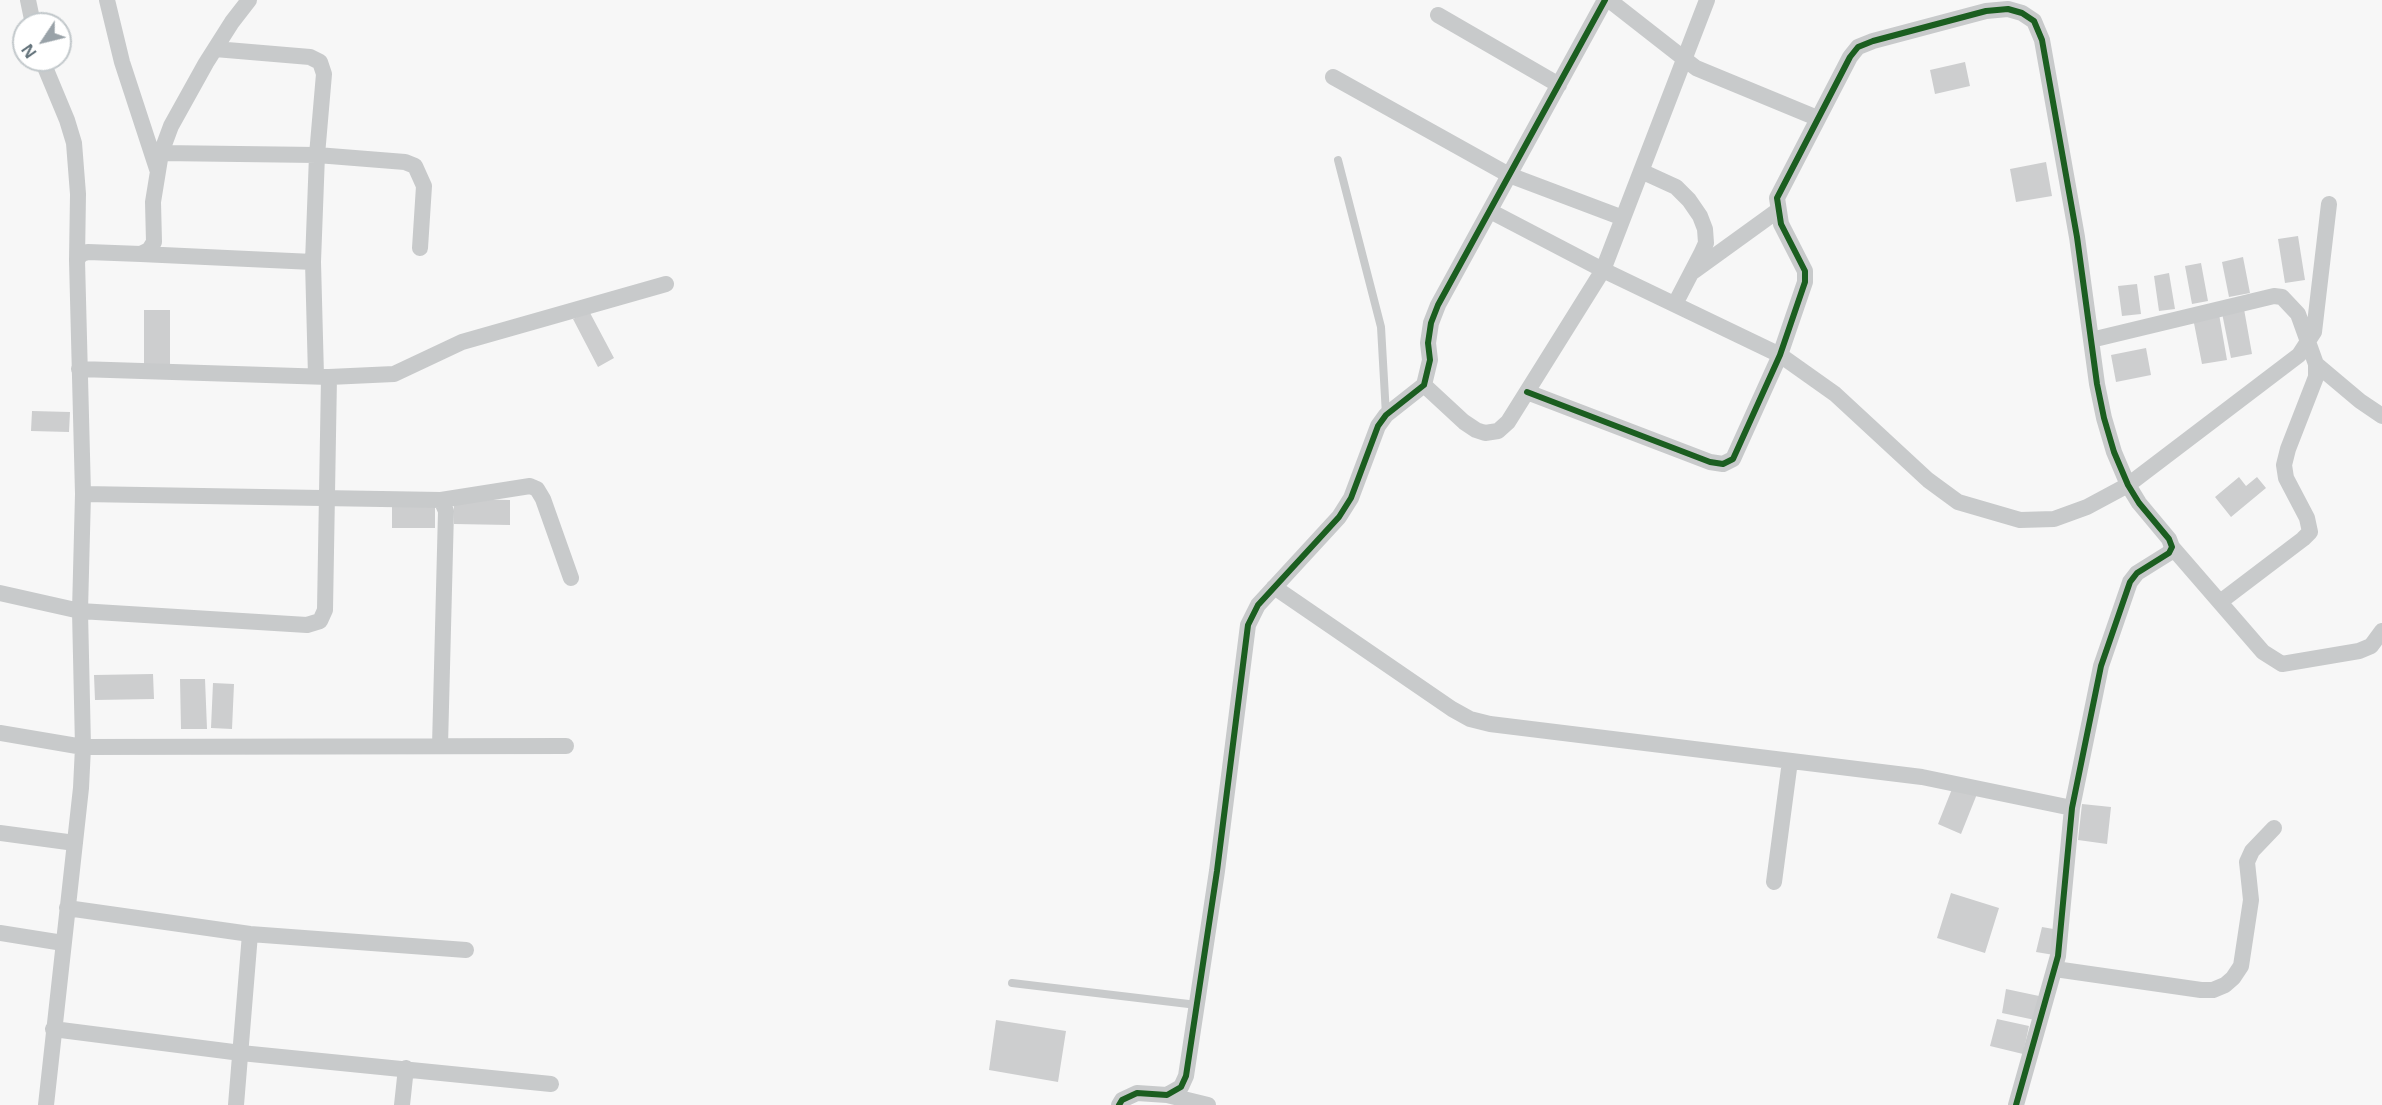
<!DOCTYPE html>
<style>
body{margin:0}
#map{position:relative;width:2382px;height:1105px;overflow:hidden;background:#f7f7f7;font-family:"Noto Sans",sans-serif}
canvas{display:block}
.north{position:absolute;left:12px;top:12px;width:60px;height:60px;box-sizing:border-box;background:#fff;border:2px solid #c2c8cb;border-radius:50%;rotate:235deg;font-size:16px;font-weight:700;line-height:24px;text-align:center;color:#66757d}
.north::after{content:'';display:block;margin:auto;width:21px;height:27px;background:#99a2a8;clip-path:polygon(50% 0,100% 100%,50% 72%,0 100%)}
</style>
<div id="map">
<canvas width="2382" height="1105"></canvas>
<div class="north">N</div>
</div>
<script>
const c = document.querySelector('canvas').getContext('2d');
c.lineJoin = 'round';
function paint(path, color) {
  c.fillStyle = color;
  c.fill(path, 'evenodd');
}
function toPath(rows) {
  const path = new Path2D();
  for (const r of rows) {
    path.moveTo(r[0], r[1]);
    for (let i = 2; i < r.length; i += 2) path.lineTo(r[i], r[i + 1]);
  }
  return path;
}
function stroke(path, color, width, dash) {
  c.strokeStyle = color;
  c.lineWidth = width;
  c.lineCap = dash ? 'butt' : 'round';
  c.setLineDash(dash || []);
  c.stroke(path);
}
paint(toPath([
 [1965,62,1970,86,1935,94,1930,70],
 [2046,162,2052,196,2016,202,2010,169],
 [2298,236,2305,280,2285,283,2278,239],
 [2243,257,2250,293,2229,297,2222,262],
 [2201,263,2208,301,2192,304,2185,266],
 [2169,273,2175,309,2159,311,2154,276],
 [2137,284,2141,314,2122,316,2118,286],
 [2244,309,2252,354,2231,358,2222,313],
 [144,310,170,310,170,365,144,365],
 [589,311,614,358,598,367,573,319],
 [2219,314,2227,360,2202,364,2193,318],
 [2146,348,2151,375,2116,382,2111,355],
 [32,411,70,412,69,432,31,431],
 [2239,477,2246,486,2257,477,2266,488,2231,517,2215,497],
 [454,499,510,500,510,525,454,524],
 [392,504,435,504,435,528,392,528],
 [153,674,154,699,95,700,94,675],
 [180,679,205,679,207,729,181,729],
 [213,683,234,684,232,729,211,728],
 [1954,784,1977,794,1961,834,1938,824],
 [2082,804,2111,807,2107,844,2078,840],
 [1951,893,1999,908,1985,953,1937,938],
 [2042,927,2059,930,2054,955,2036,952],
 [2006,989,2039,996,2035,1020,2002,1013],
 [1997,1019,2029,1026,2023,1054,1990,1046],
 [996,1020,1066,1031,1058,1082,989,1070]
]), '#cdcecf');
stroke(toPath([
 [1338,160,1381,327,1386,415],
 [1012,983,1197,1005]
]), '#c8cacb', 8);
stroke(toPath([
 [28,0,33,24],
 [107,0,122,62,157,169],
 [1609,0,1696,68,1817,118],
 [1438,15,1559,85],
 [215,49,310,57,320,62,324,74,317,155,313,262,316,376],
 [42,60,67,120,74,143,78,194,77,260],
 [1333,77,1509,175,1623,218],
 [161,153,317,155,405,162,415,166,424,186,420,248],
 [1641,171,1676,187,1689,200,1700,216,1705,229,1706,243,1701,254,1675,304],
 [1490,211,1603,270,1780,355,1835,394,1928,480,1958,502,2020,520,2054,519,2087,507,2128,485,2299,355,2314,332,2329,204],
 [141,254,313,262],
 [1694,271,1777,211],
 [2091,340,2274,296,2282,297,2298,314,2316,364,2316,377,2288,449,2284,465,2286,478,2307,518,2310,532,2303,539,2220,602],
 [2316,364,2360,401,2382,416],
 [79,369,329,377,394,374,462,342,666,284],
 [1424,385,1464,422,1476,430,1485,433,1498,431,1508,422,1603,270,1707,0],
 [1527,392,1710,462,1723,464,1733,459,1780,355,1805,282,1805,271,1781,224,1777,198,1850,57,1858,47,1873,41,1986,11,2008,9,2022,13,2034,21,2042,40,2077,237,2097,384,2104,418,2114,452,2128,485,2139,503,2169,539,2172,547,2169,553,2137,573,2130,582,2101,666,2072,808,2058,956,2016,1105],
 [83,494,441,500,446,511,440,746],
 [441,500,530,486,537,489,543,499,571,578],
 [2172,547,2263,652,2282,664,2359,651,2371,646,2382,631],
 [1274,587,1452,709,1470,719,1490,724,1922,777,2072,808],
 [0,593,80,611,307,625,320,621,325,610,329,377],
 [0,733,83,747,566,746],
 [0,833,75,843],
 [1774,882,1790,761],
 [67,908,250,934,466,950],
 [0,933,63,943],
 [2055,969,2201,990,2213,990,2225,985,2233,978,2241,966,2251,900,2247,862,2252,851,2274,828],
 [53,1029,241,1053,551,1084],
 [1167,1095,1208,1105],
 [46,1105,81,788,83,747,80,611,83,494,77,260,81,254,88,252,141,254,149,250,154,242,153,202,161,153,171,126,206,63,232,22,249,0],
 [236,1105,250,934],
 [402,1105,406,1068],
 [1119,1105,1122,1100,1137,1093,1167,1095,1181,1087,1186,1076,1217,871,1248,625,1258,605,1339,517,1351,498,1378,426,1386,415,1424,385,1430,360,1428,343,1431,323,1438,305,1605,0]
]), '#c8cacb', 16);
stroke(toPath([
 [1527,392,1710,462,1723,464,1733,459,1780,355,1805,282,1805,271,1781,224,1777,198,1850,57,1858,47,1873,41,1986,11,2008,9,2022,13,2034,21,2042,40,2077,237,2097,384,2104,418,2114,452,2128,485,2139,503,2169,539,2172,547,2169,553,2137,573,2130,582,2101,666,2072,808,2058,956,2016,1105],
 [1119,1105,1122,1100,1137,1093,1167,1095,1181,1087,1186,1076,1217,871,1248,625,1258,605,1339,517,1351,498,1378,426,1386,415,1424,385,1430,360,1428,343,1431,323,1438,305,1605,0]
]), '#1b5e20', 6);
</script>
